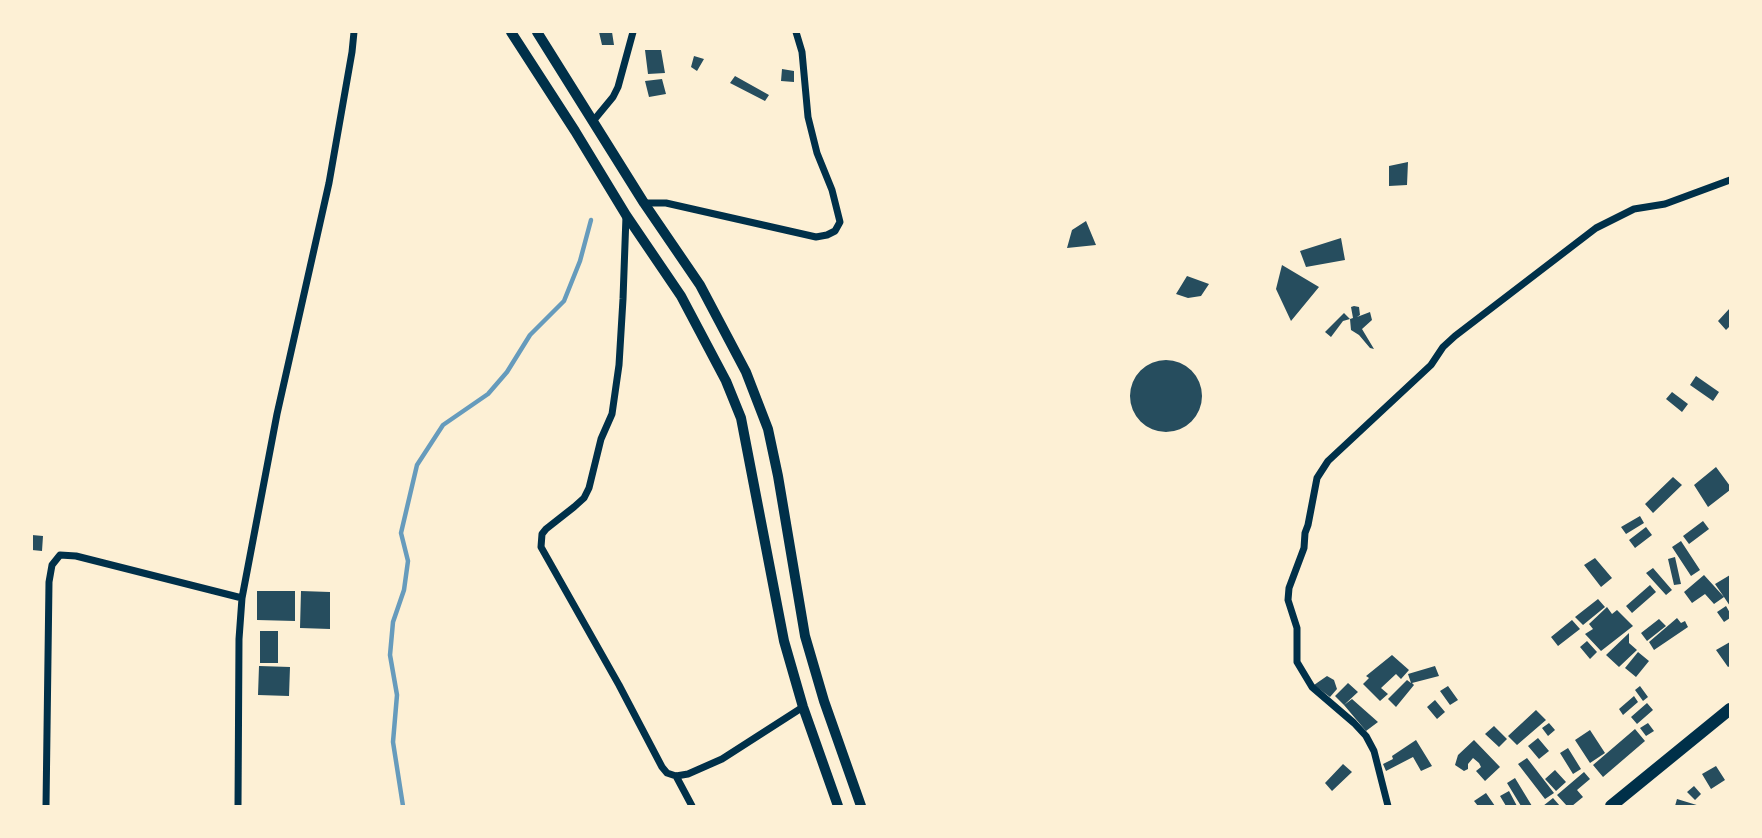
<!DOCTYPE html>
<style>
body{margin:0}
#map{position:relative;width:1762px;height:838px;overflow:hidden;background:#fdf0d5;font-family:"DejaVu Sans",sans-serif}
canvas{display:block}
.frame{position:absolute;inset:0;border:33px solid #fdf0d5;pointer-events:none}
</style>
<div id="map">
<canvas width="1762" height="838"></canvas>
<div class="frame"></div>
</div>
<script>
const c = document.querySelector('canvas').getContext('2d');
c.lineJoin = 'round';
function toPath(rows) {
  const path = new Path2D();
  for (const r of rows) {
    if (r.length === 3) {
      path.moveTo(r[0] + r[2], r[1]);
      path.arc(r[0], r[1], r[2], 0, 2 * Math.PI);
      continue;
    }
    path.moveTo(r[0], r[1]);
    for (let i = 2; i < r.length; i += 2) path.lineTo(r[i], r[i + 1]);
  }
  return path;
}
function stroke(path, color, width, dash) {
  c.strokeStyle = color;
  c.lineWidth = width;
  c.lineCap = dash ? 'butt' : 'round';
  c.setLineDash(dash || []);
  c.stroke(path);
}
function paint(path, color) {
  c.fillStyle = color;
  c.fill(path, 'evenodd');
}
stroke(toPath([
 [403,806,393,742,397,695,390,655,393,622,404,590,408,561,401,533,417,465,443,425,488,394,507,372,530,335,564,301,580,261,591,220]
]), '#669bbc', 4.5);
paint(toPath([
 [599,32,612,32,614,45,602,45],
 [645,50,661,50,665,73,648,74],
 [694,56,704,59,697,71,691,67],
 [782,69,794,71,794,82,781,81],
 [735,76,769,95,765,101,730,83],
 [662,79,666,94,649,97,645,81],
 [1408,162,1407,185,1389,186,1389,166],
 [1086,221,1096,245,1067,248,1072,230],
 [1341,238,1345,260,1306,267,1300,251],
 [1282,265,1319,287,1291,321,1276,289],
 [1187,276,1209,284,1201,296,1188,298,1176,294],
 [1354,306,1359,307,1360,315,1357,317,1370,312,1372,320,1362,329,1374,349,1370,348,1359,335,1351,330,1350,319,1353,318,1351,307],
 [1730,308,1730,326,1726,330,1718,321],
 [1344,313,1350,319,1343,321,1331,337,1325,332],
 [1166,396,36],
 [1696,376,1719,392,1713,401,1690,385],
 [1672,392,1688,404,1682,412,1666,399],
 [1716,467,1730,486,1730,490,1708,507,1694,485],
 [1673,477,1682,485,1653,513,1645,504],
 [1640,516,1644,523,1626,534,1621,527],
 [1703,521,1709,529,1689,544,1683,536],
 [1646,527,1652,535,1635,548,1629,540],
 [32,535,43,536,42,551,32,550],
 [1681,541,1700,570,1691,576,1672,547],
 [1675,557,1681,584,1674,585,1668,559],
 [1595,558,1612,578,1601,587,1584,565],
 [1653,568,1672,590,1666,595,1646,573],
 [1704,575,1724,597,1715,584,1730,575,1730,606,1724,597,1714,604,1705,594,1692,603,1684,592],
 [1650,585,1656,592,1632,613,1626,606],
 [257,591,295,591,295,621,257,620],
 [301,591,330,592,330,629,300,628],
 [1598,599,1605,607,1583,625,1575,617],
 [1726,606,1730,613,1730,618,1724,622,1717,612],
 [1607,607,1612,614,1617,610,1633,626,1601,651,1585,634,1593,629,1589,624],
 [1677,618,1681,623,1685,621,1688,627,1654,650,1649,642],
 [1659,619,1666,626,1647,641,1641,633],
 [1572,620,1580,629,1558,646,1551,637],
 [260,631,278,631,278,663,260,663],
 [1629,633,1629,643,1637,650,1619,667,1606,655],
 [1587,641,1597,652,1590,659,1580,647],
 [1730,642,1730,666,1728,667,1716,650],
 [1638,652,1649,661,1636,677,1625,668],
 [1392,655,1409,670,1401,679,1396,674,1381,688,1388,694,1380,701,1363,684,1369,678,1366,676],
 [259,666,290,667,289,696,258,695],
 [1435,666,1439,676,1412,683,1414,685,1396,707,1388,699,1407,680,1411,683,1408,674],
 [1327,676,1334,680,1337,689,1330,697,1314,685],
 [1348,683,1358,692,1344,705,1335,696],
 [1448,686,1458,700,1450,705,1440,691],
 [1640,686,1648,697,1643,701,1635,690],
 [1634,696,1638,702,1623,715,1619,709],
 [1352,699,1378,722,1366,731,1344,705],
 [1435,700,1445,712,1437,719,1427,707],
 [1647,703,1653,710,1637,724,1631,717],
 [1536,710,1546,720,1517,745,1508,736],
 [1549,723,1555,730,1548,736,1542,728],
 [1648,723,1654,731,1646,736,1640,728],
 [1494,726,1507,739,1499,747,1485,734],
 [1635,729,1645,741,1603,777,1593,765],
 [1590,730,1605,753,1590,763,1575,740],
 [1538,738,1549,751,1539,759,1528,746],
 [1416,740,1432,766,1421,771,1413,757,1386,771,1383,764,1393,759,1392,756],
 [1474,740,1500,767,1485,781,1476,771,1481,767,1479,763,1473,758,1468,764,1468,769,1464,771,1455,765,1458,755],
 [1568,748,1581,769,1573,774,1560,753],
 [1527,758,1554,793,1545,799,1518,764],
 [1343,764,1352,772,1332,791,1325,783],
 [1716,766,1725,780,1711,789,1702,774],
 [1555,770,1566,782,1556,791,1545,779],
 [1584,772,1590,779,1577,790,1583,797,1572,806,1567,806,1557,795],
 [1515,778,1532,806,1521,806,1507,783],
 [1694,786,1701,794,1695,800,1687,792],
 [1509,791,1517,806,1506,806,1500,796],
 [1486,793,1495,806,1478,806,1474,801],
 [1553,798,1560,806,1543,806],
 [1677,799,1700,806,1675,806]
]), '#264d5e');
stroke(toPath([
 [594,120,613,97,618,87,633,32],
 [644,203,666,203,816,237,827,235,835,231,840,222,832,190,817,153,808,117,802,52,796,32],
 [626,216,623,299,619,365,612,414,601,439,589,488,584,498,574,507,546,529,542,534,541,547,619,685,662,767,667,773,676,776,688,774,722,759,803,707],
 [676,776,692,806],
 [46,806,49,582,52,565,60,555,76,556,242,598],
 [238,806,239,639,242,598,277,414,329,183,352,52,354,32],
 [1388,806,1374,751,1366,736,1354,723,1312,687,1297,662,1297,628,1288,600,1289,588,1304,548,1305,533,1308,525,1317,478,1328,461,1431,365,1443,347,1455,336,1596,228,1634,209,1665,204,1730,180]
]), '#003049', 7);
stroke(toPath([
 [511,32,575,131,626,215,681,296,726,381,741,418,784,641,803,707,838,806],
 [537,32,644,203,700,285,746,372,768,429,778,476,805,636,824,701,861,806]
]), '#003049', 10);
stroke(toPath([
 [1611,806,1730,709]
]), '#003049', 12);
</script>
